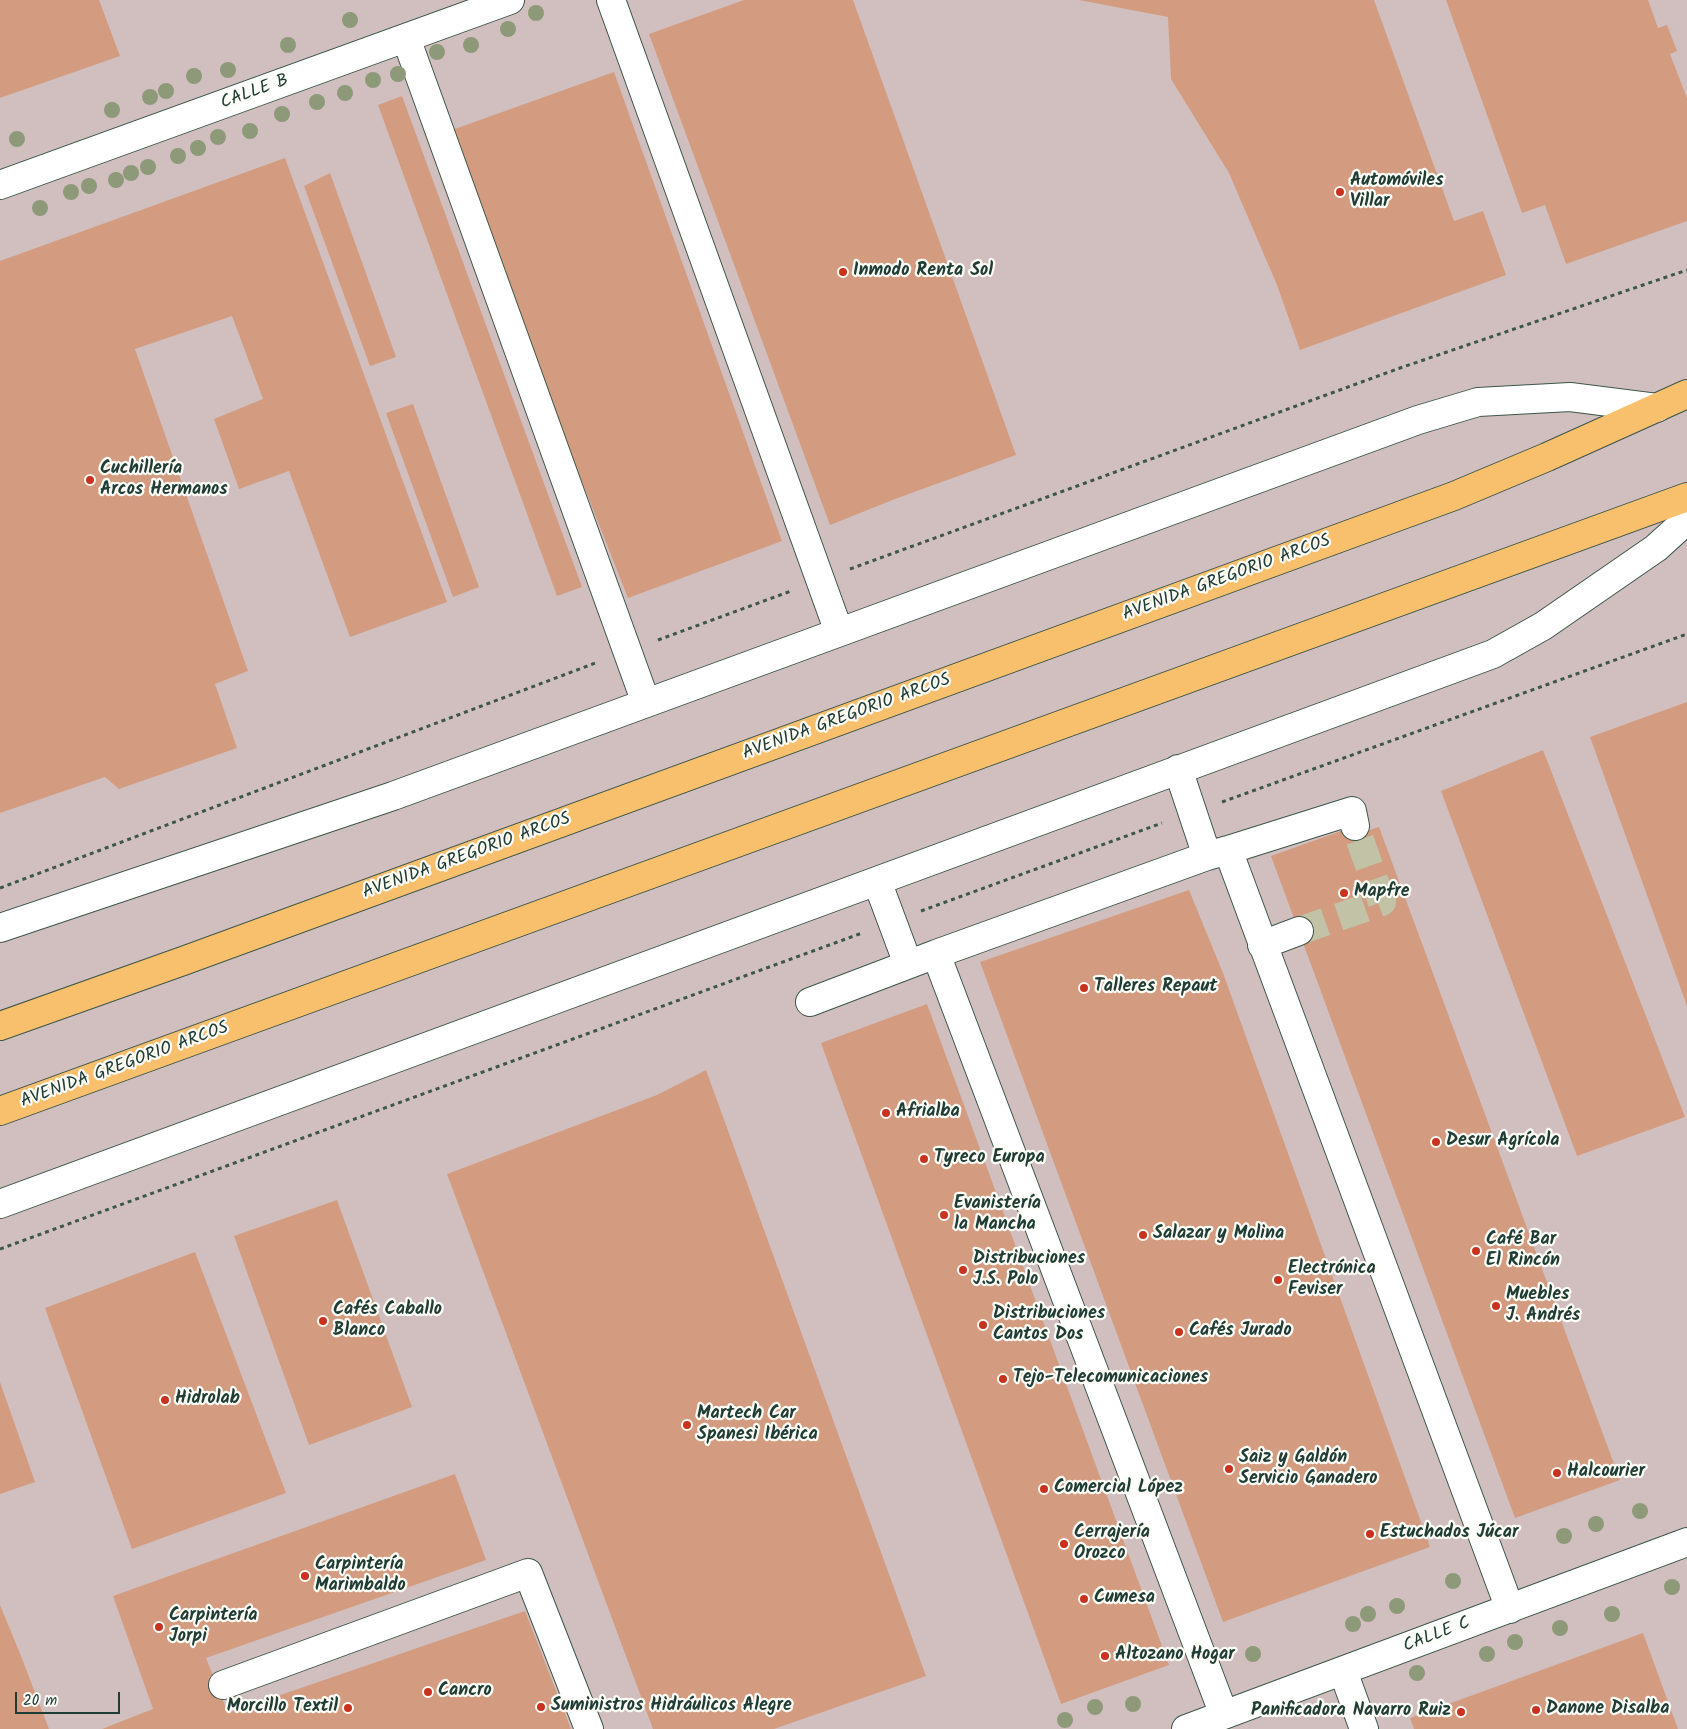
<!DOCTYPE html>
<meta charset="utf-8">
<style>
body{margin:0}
#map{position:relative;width:1687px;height:1729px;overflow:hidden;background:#eae3c2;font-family:Kalam,sans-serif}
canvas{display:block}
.scale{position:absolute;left:15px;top:1692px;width:105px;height:22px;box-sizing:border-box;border:2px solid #1f3d34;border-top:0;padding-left:6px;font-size:15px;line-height:18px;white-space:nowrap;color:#1f3d34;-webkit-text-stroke:4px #fdfcf7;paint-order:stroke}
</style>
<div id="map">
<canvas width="1687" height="1729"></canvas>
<div class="scale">20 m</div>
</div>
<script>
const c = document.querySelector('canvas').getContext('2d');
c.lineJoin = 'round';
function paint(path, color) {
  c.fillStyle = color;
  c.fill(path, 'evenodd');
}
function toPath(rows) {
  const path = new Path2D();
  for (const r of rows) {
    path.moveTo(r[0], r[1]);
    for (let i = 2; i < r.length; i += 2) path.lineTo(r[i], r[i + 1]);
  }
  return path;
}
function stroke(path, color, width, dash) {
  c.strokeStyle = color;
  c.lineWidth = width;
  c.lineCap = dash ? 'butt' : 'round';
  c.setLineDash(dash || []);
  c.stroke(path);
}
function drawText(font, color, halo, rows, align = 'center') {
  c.font = font + ' Kalam,sans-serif';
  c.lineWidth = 4.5;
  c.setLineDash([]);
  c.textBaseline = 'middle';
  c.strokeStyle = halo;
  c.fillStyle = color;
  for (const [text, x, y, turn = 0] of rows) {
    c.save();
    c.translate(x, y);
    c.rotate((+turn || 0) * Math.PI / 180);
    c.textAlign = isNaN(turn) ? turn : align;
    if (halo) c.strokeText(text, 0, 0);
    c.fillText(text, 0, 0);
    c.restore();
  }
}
paint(toPath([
 [0,0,1687,0,1687,1729,0,1729]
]), '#d1bfbf');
paint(toPath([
 [0,0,99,0,120,56,0,98],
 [744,0,853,0,1016,455,895,499,830,525,649,34],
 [1079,0,1374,0,1454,221,1483,211,1506,275,1300,350,1277,285,1229,173,1171,79,1168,17],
 [1446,0,1648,0,1658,28,1667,25,1677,51,1670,54,1687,98,1687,221,1566,264,1545,205,1522,213],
 [614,72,782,541,628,598,555,413,452,130],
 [402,96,582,587,557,596,378,105],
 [285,158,447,602,350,637,289,471,239,489,214,419,263,399,232,316,135,349,248,671,215,684,237,748,119,789,105,777,0,813,0,261],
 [330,173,396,357,370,366,304,186],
 [413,404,479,587,453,597,386,413],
 [1687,702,1687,1006,1590,737],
 [1543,750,1685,1117,1577,1156,1441,791],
 [1358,825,1360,833,1379,827,1620,1480,1515,1518,1271,856],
 [1189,890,1223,973,1430,1547,1223,1622,980,962],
 [927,1004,1169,1665,1061,1704,821,1043],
 [706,1070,926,1676,774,1729,653,1729,447,1174,657,1095],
 [337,1200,412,1407,309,1445,234,1236],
 [195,1252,286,1493,132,1549,45,1308],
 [0,1382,35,1482,0,1494],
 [455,1474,486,1560,206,1658,228,1713,525,1611,571,1729,102,1729,153,1709,113,1596],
 [0,1605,21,1656,49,1729,0,1729],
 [1643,1633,1678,1729,1414,1729,1410,1718]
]), '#d39c80');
stroke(toPath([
 [1299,931,1382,902,1355,826]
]), '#c1c2a6', 28, [28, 14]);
const minor = toPath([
 [611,0,839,632],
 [406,38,646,703],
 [0,185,510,0],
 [1178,769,1207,856],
 [1228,850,1352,811,1355,826],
 [877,881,908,964],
 [0,928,393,796,1418,420,1478,402,1570,397,1657,408],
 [1262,945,1299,931],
 [810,1002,936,954],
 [0,1204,1493,654,1543,626,1656,548,1687,520],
 [1343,1671,1364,1729],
 [223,1685,528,1573,589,1729],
 [1224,1715,936,954,1207,856,1228,850,1510,1609],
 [1186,1729,1687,1542]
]);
const major = toPath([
 [0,1026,183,961,1454,496,1547,457,1687,394],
 [0,1111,1687,497]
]);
stroke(minor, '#3d5649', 30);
stroke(major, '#3d5649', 30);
stroke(toPath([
 [850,569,1400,368,1687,270],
 [658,640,791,591],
 [1222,802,1687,634],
 [0,888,598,662],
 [921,911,1162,823],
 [0,1249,862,933]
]), '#3d5649', 3, [4, 4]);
stroke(minor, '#fff', 28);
stroke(major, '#f8bf6c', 28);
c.fillStyle = '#8e997a';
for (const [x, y] of [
 [536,13],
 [350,20],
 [508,29],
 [288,45],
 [471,45],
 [437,52],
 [228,70],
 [398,74],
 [194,76],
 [373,80],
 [166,91],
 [345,93],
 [150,97],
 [317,102],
 [112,110],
 [282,114],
 [250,131],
 [218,137],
 [17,139],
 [198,148],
 [178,156],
 [148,167],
 [131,173],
 [116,180],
 [89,186],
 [71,192],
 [40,208],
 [1640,1511],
 [1596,1524],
 [1564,1536],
 [1453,1581],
 [1672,1587],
 [1397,1606],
 [1368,1614],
 [1612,1614],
 [1353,1624],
 [1560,1628],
 [1515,1642],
 [1253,1654],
 [1487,1654],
 [1417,1673],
 [1133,1704],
 [1095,1707],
 [1065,1720]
]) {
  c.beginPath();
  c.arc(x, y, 8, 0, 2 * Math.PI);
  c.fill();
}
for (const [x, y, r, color] of [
 [1340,192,5,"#c8321e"],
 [843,272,5,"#c8321e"],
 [90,480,5,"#c8321e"],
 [1344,893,5,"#c8321e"],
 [1084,988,5,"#c8321e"],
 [886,1113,5,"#c8321e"],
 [1436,1142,5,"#c8321e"],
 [924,1159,5,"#c8321e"],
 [944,1215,5,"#c8321e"],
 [1143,1235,5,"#c8321e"],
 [1476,1251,5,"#c8321e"],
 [963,1270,5,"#c8321e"],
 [1278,1280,5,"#c8321e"],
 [1496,1306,5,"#c8321e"],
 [323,1321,5,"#c8321e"],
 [983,1325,5,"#c8321e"],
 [1179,1332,5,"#c8321e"],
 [1003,1379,5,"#c8321e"],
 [165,1400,5,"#c8321e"],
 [687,1425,5,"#c8321e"],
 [1229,1469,5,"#c8321e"],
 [1557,1473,5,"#c8321e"],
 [1044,1489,5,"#c8321e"],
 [1370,1534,5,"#c8321e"],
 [1064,1544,5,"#c8321e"],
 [305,1576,5,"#c8321e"],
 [1084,1599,5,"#c8321e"],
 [159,1627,5,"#c8321e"],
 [1105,1656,5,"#c8321e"],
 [428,1692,5,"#c8321e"],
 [541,1707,5,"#c8321e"],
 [348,1708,5,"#c8321e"],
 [1536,1710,5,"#c8321e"],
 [1461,1712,5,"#c8321e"]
]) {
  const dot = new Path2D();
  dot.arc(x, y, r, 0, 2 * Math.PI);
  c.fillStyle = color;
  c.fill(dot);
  stroke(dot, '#fdfcf7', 2);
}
drawText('18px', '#1f3d34', '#fdfcf7', [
 ["CALLE B",255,93,-20],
 ["AVENIDA GREGORIO ARCOS",1227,579,-20],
 ["AVENIDA GREGORIO ARCOS",847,718,-20],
 ["AVENIDA GREGORIO ARCOS",467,857,-20],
 ["AVENIDA GREGORIO ARCOS",125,1066,-20],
 ["CALLE C",1437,1636,-21]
]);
drawText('bold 18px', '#1f3d34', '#fdfcf7', [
 ["Automóviles",1350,182],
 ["Villar",1350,203],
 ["Inmodo Renta Sol",853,272],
 ["Cuchillería",100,470],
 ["Arcos Hermanos",100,491],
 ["Mapfre",1354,893],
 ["Talleres Repaut",1094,988],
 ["Afrialba",896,1113],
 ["Desur Agrícola",1446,1142],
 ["Tyreco Europa",934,1159],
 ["Evanistería",954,1205],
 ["la Mancha",954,1226],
 ["Salazar y Molina",1153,1235],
 ["Café Bar",1486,1241],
 ["El Rincón",1486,1262],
 ["Distribuciones",973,1260],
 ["J.S. Polo",973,1281],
 ["Electrónica",1288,1270],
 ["Feviser",1288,1291],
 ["Muebles",1506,1296],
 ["J. Andrés",1506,1317],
 ["Cafés Caballo",333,1311],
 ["Blanco",333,1332],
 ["Distribuciones",993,1315],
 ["Cantos Dos",993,1336],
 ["Cafés Jurado",1189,1332],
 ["Tejo-Telecomunicaciones",1013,1379],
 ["Hidrolab",175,1400],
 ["Martech Car",697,1415],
 ["Spanesi Ibérica",697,1436],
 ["Saiz y Galdón",1239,1459],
 ["Servicio Ganadero",1239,1480],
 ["Halcourier",1567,1473],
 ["Comercial López",1054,1489],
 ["Cerrajería",1074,1534],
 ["Orozco",1074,1555],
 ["Estuchados Júcar",1380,1534],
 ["Carpintería",315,1566],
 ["Marimbaldo",315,1587],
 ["Cumesa",1094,1599],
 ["Carpintería",169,1617],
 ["Jorpi",169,1638],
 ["Altozano Hogar",1115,1656],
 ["Cancro",438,1692],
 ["Suministros Hidráulicos Alegre",551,1707],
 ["Morcillo Textil",338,1708,"right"],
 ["Danone Disalba",1546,1710],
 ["Panificadora Navarro Ruiz",1451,1712,"right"]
], 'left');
</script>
